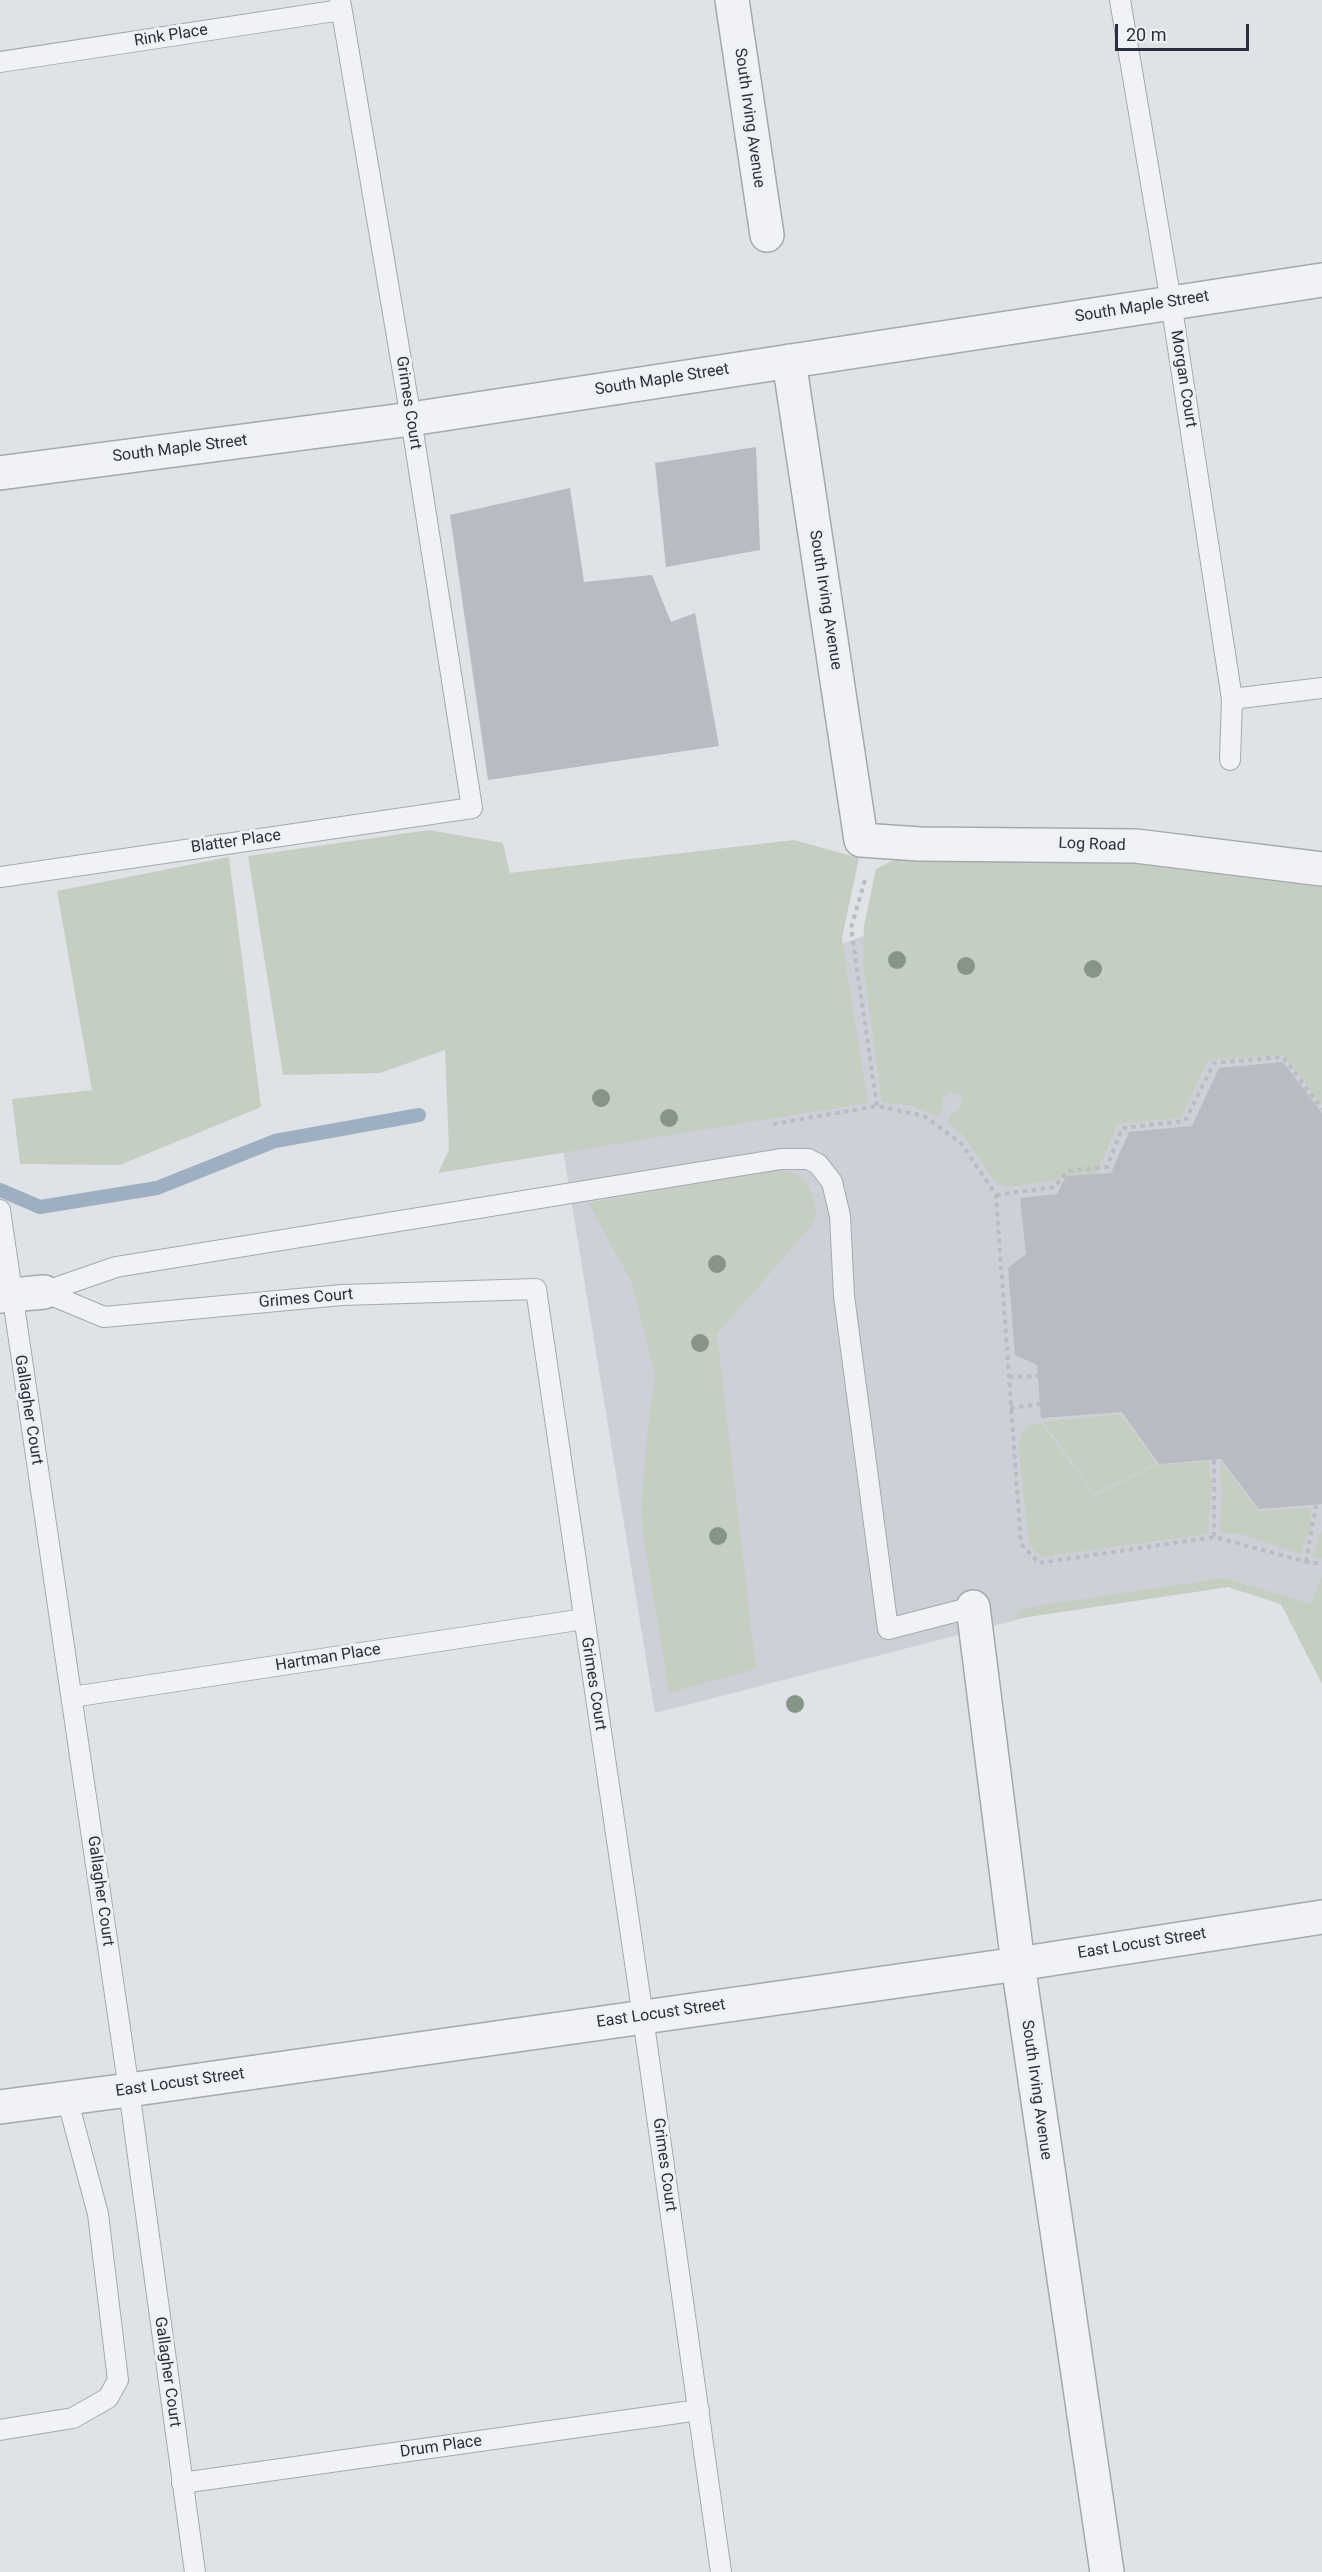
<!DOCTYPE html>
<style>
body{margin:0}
#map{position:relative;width:1322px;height:2572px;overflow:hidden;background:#dfe2e6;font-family:Roboto,sans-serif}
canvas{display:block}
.scale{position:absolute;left:1115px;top:24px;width:134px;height:27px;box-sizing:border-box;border:3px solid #2a303b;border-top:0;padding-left:8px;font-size:18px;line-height:21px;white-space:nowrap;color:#2a303b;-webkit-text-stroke:4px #eef1f4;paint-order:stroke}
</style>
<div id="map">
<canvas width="1322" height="2572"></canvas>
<div class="scale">20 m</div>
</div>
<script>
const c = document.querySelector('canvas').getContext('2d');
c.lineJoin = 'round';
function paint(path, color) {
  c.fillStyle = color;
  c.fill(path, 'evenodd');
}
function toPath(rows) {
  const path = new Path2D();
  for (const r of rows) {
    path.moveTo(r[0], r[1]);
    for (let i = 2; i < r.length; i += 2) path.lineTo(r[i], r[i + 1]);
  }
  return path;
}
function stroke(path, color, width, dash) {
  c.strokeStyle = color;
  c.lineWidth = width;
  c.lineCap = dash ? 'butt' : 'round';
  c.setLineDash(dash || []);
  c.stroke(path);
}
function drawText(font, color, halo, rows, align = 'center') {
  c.font = font + ' Roboto,sans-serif';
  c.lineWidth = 6;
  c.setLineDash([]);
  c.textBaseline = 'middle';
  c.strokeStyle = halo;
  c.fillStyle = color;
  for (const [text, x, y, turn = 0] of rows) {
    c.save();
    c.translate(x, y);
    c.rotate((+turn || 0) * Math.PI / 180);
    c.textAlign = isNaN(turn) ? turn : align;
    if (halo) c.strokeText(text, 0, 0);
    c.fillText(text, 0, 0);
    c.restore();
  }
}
paint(toPath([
 [867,935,1322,1018,1322,1681,1281,1604,1228,1587,1036,1615,655,1713,546,1046]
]), '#cdd1d7');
paint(toPath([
 [429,830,503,843,510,873,794,840,859,858,842,938,868,1103,438,1173,449,1150,445,1050,380,1073,283,1075,248,856],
 [916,848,1153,853,1322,875,1322,1106,1284,1055,1208,1060,1181,1118,1118,1124,1096,1174,1009,1187,996,1184,964,1136,947,1122,952,1114,961,1108,962,1098,957,1094,948,1093,943,1098,943,1107,937,1117,912,1106,882,1102,863,964,864,926,876,869],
 [229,857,261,1107,120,1165,20,1164,12,1099,92,1090,57,891],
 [779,1169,796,1175,805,1181,812,1194,816,1206,815,1218,811,1226,717,1334,756,1669,669,1693,643,1535,641,1507,647,1434,655,1375,632,1283,588,1203],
 [1120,1414,1157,1463,1095,1494,1043,1422],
 [1041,1423,1095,1496,1156,1465,1209,1461,1212,1484,1208,1534,1042,1557,1034,1551,1029,1542,1018,1446,1022,1433,1028,1426],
 [1219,1460,1259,1511,1311,1507,1311,1527,1301,1554,1238,1533,1219,1533,1222,1492],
 [1322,1520,1322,1559,1312,1557,1322,1531],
 [1322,1576,1322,1684,1281,1604,1228,1587,1015,1619,1014,1617,1020,1610,1035,1606,1225,1578,1311,1604]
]), '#c5cfc1');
stroke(toPath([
 [0,1190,40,1207,157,1188,275,1141,419,1115]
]), '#9eafc2', 14);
paint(toPath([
 [756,447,760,550,666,567,655,463],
 [570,488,584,582,652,575,671,622,695,613,719,746,488,780,450,515],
 [1283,1062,1322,1113,1322,1504,1259,1509,1221,1459,1159,1464,1122,1412,1041,1418,1037,1365,1015,1355,1008,1268,1026,1254,1020,1198,1057,1194,1066,1176,1111,1173,1129,1132,1192,1126,1219,1068]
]), '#b7bbc2');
const service = toPath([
 [1120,0,1171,302,1232,699,1230,760],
 [0,62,341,10],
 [1232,699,1322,688],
 [0,877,472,808,411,419,340,0],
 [0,1210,129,2090,195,2572],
 [44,1292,104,1317,342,1295,536,1289,643,2017,721,2572],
 [44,1292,116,1267,781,1159,808,1159,818,1164,832,1182,840,1216,844,1296,888,1629,973,1607],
 [72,1697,584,1619],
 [0,2430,73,2418,108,2398,118,2380,98,2214,67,2098],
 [182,2483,699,2410]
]);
const minor = toPath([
 [732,0,767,235],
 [789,361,861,840,920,844,1136,846,1322,869],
 [0,473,411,419,1322,280],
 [0,1296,44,1292],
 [973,1607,1018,1964,1107,2572],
 [0,2107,129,2090,1018,1964,1322,1917]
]);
stroke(service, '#a5a9af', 22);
stroke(minor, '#a5a9af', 36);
stroke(toPath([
 [865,880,851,928,877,1106],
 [773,1124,877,1106,924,1116,961,1143,996,1195,1021,1544,1039,1563,1214,1537,1311,1563,1322,1563],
 [996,1195,1055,1187,1067,1171,1107,1167,1122,1128,1185,1121,1214,1063,1283,1057,1322,1109],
 [1009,1377,1038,1376],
 [1010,1408,1040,1404],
 [1214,1460,1214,1537],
 [1306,1562,1316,1505]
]), '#b9bcc1', 4, [4.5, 4.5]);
stroke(service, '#f1f2f5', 20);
stroke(minor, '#f1f2f5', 33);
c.fillStyle = '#869587';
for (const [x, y] of [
 [897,960],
 [966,966],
 [1093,969],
 [601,1098],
 [669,1118],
 [717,1264],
 [700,1343],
 [718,1536],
 [795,1704]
]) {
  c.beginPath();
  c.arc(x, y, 9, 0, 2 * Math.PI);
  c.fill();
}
drawText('16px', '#2a303b', '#eef1f4', [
 ["Rink Place",171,36,-9],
 ["South Irving Avenue",749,118,82],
 ["South Maple Street",1142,307,-9],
 ["Morgan Court",1183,379,81],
 ["South Maple Street",662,380,-9],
 ["Grimes Court",408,403,81],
 ["South Maple Street",180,449,-7],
 ["South Irving Avenue",825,600,81],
 ["Blatter Place",236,842,-8],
 ["Log Road",1092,845,2],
 ["Grimes Court",306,1299,-5],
 ["Gallagher Court",28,1410,81],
 ["Hartman Place",328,1658,-9],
 ["Grimes Court",593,1684,81],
 ["Gallagher Court",100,1891,82],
 ["East Locust Street",1142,1944,-9],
 ["East Locust Street",661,2014,-8],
 ["East Locust Street",180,2083,-8],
 ["South Irving Avenue",1036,2090,82],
 ["Grimes Court",664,2165,82],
 ["Gallagher Court",167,2372,82],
 ["Drum Place",441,2447,-8]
]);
</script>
